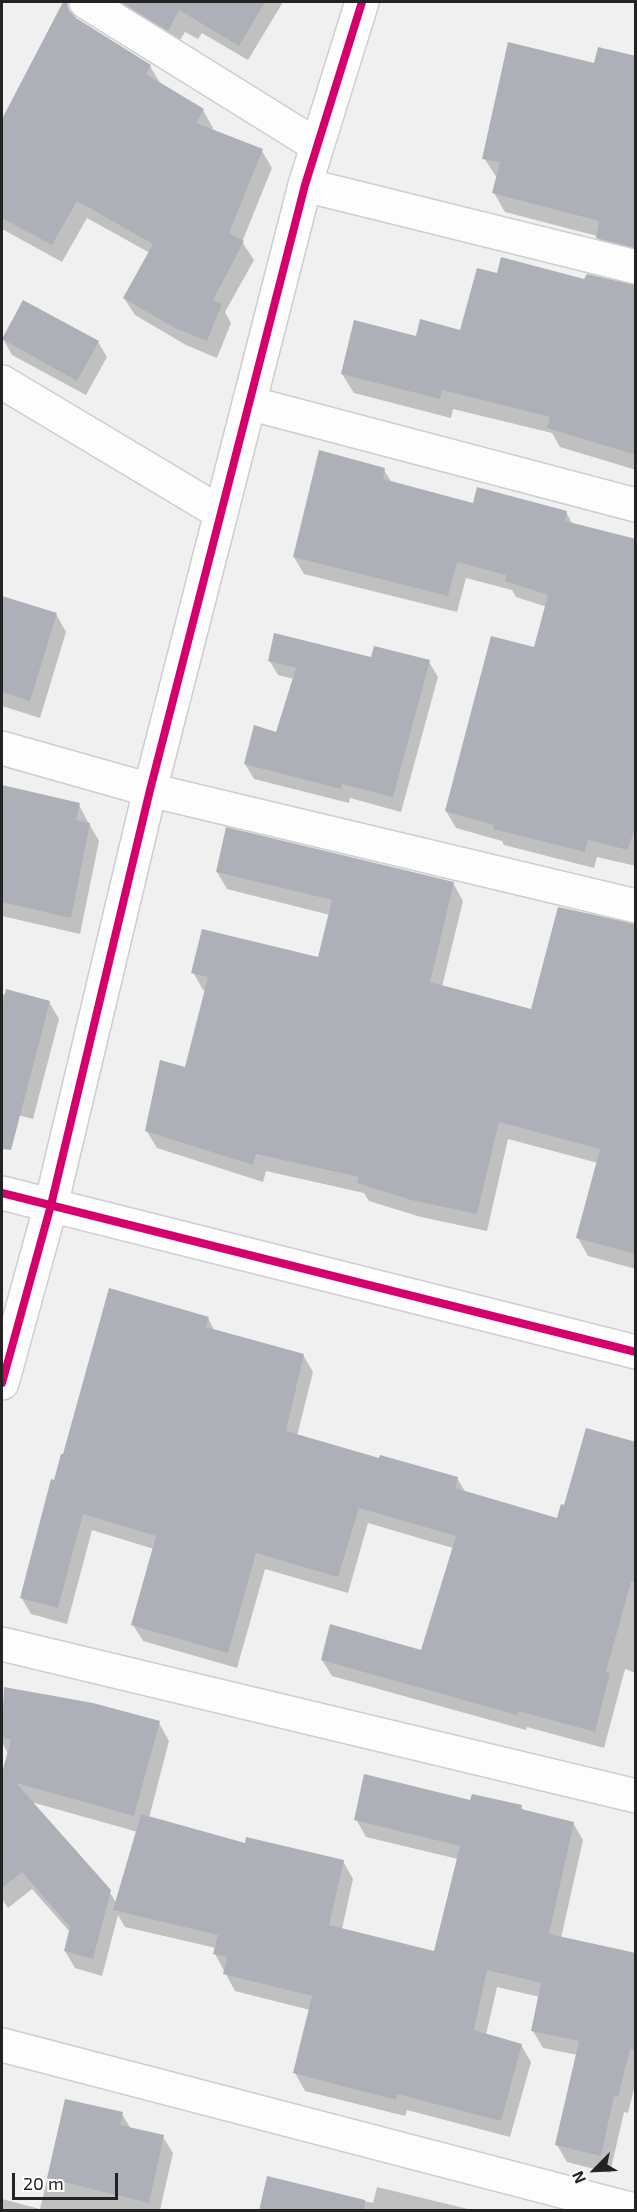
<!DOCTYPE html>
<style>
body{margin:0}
#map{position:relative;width:637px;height:2212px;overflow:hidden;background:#f0f0f0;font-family:"Exo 2",sans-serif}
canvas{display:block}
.frame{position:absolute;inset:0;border:3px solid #232324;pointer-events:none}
.north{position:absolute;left:565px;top:2140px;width:60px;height:60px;-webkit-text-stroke:4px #fff;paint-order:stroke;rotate:246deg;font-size:16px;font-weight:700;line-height:24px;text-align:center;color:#232324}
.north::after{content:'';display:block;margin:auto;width:21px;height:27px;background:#232324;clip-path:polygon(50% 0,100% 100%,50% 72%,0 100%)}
.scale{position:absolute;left:12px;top:2173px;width:106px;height:27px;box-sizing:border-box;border:3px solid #232324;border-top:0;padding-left:8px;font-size:18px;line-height:21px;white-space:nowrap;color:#232324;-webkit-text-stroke:4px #fff;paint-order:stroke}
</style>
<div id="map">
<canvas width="637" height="2212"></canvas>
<div class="frame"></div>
<div class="north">N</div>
<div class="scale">20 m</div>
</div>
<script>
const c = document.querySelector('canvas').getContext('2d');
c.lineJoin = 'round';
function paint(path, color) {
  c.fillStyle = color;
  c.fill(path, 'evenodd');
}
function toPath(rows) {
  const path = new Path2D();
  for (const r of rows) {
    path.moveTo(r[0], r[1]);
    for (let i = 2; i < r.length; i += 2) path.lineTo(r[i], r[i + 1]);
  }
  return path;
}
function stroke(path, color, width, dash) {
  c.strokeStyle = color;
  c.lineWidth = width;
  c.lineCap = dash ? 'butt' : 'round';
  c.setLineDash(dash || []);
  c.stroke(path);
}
paint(toPath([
 [116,2,283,2,248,60,202,33,198,39,185,32,177,45,122,11],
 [64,3,75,19,150,66,160,83,203,110,213,128,212,130,262,151,272,168,242,242,254,260,225,312,231,323,217,358,186,345,135,315,124,298,150,253,87,218,62,262,2,229,2,122],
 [636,61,636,265,608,257,597,236,505,212,494,193,497,178,484,158,596,65],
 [498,275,636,287,636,470,560,447,552,433,453,409,451,418,354,393,342,374,417,338,461,332],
 [3,339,98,342,107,357,86,395,12,355],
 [384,470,392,483,474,505,566,512,573,525,636,697,636,866,597,857,594,868,504,845,502,841,456,828,446,811,535,649,547,607,516,597,512,590,466,578,457,612,304,574,294,557],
 [2,597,56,614,66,632,40,718,2,706],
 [372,659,429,662,438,677,401,812,350,798,349,803,254,779,245,764,277,734,294,679,278,675,269,660],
 [2,787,79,805,88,822,99,841,80,934,2,916],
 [217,872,453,883,463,901,442,987,532,1011,636,927,636,1269,588,1256,578,1238,598,1163,508,1139,487,1231,421,1217,369,1201,364,1193,266,1171,263,1182,157,1148,146,1130,186,1069,206,991,203,990,193,972,319,959,330,915,227,889],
 [2,994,49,1002,59,1019,33,1119,2,1111],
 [208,1318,215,1332,303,1355,313,1372,297,1436,380,1460,457,1478,466,1493,558,1520,565,1507,636,1443,636,1673,625,1669,604,1748,527,1727,526,1730,332,1676,322,1660,422,1652,453,1548,368,1523,348,1593,265,1569,237,1668,143,1641,133,1625,154,1549,92,1530,67,1624,31,1614,21,1597,55,1482],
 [6,1688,159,1723,169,1741,149,1818,246,1845,343,1861,353,1879,342,1929,435,1953,458,1859,366,1837,356,1819,471,1802,521,1806,524,1812,573,1823,583,1840,561,1938,636,1955,636,2081,628,2113,624,2112,610,2173,567,2162,557,2145,578,2055,543,2048,533,2031,540,1997,497,1987,486,2035,521,2045,531,2062,510,2137,407,2110,405,2116,305,2091,295,2073,310,2010,235,1991,215,1954,216,1948,125,1927,118,1915,102,1976,75,1968,65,1951,70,1932,32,1889,8,1908,2,1899,2,1814,19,1799,8,1754,2,1742,2,1713],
 [31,1802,138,1832,117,1904,109,1891],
 [66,2101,122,2114,131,2129,163,2137,173,2153,160,2210,2,2210,2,2199,40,2209],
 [268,2178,373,2203,377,2187,472,2210,261,2210]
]), '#0003');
paint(toPath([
 [63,2,67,2,69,10,76,18,151,65,146,74,204,109,196,123,263,149,229,233,244,241,213,300,222,304,207,341,175,328,123,298,153,244,77,201,52,245,2,218,2,119],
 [121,2,265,2,239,46,179,10,168,31],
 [508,42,594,63,598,47,636,56,636,248,596,238,599,221,492,193,500,162,482,159],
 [501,257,584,279,587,274,636,285,636,455,547,428,550,417,442,390,440,399,341,374,354,320,416,336,420,319,460,330,477,268,497,273],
 [23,300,99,341,77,381,2,339],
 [319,450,385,468,383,479,473,503,477,487,567,511,565,521,636,539,636,823,628,850,588,840,585,852,493,829,494,825,445,811,491,636,534,647,548,595,505,581,506,575,457,562,448,596,293,557],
 [2,596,57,613,30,701,2,692],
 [274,633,371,657,374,646,430,660,393,797,342,784,341,789,244,764,254,725,276,732,296,668,268,661],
 [2,785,80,803,76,820,90,823,71,918,2,902],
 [226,827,454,882,430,982,531,1009,558,907,636,924,636,1254,576,1238,600,1149,499,1122,477,1214,411,1200,357,1183,359,1177,256,1154,253,1165,145,1131,160,1060,185,1067,208,977,191,973,202,929,318,957,332,900,216,872],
 [6,989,50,1001,11,1150,2,1149,2,1007],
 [109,1288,209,1317,206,1327,304,1354,286,1431,379,1458,380,1455,458,1477,455,1488,557,1518,561,1504,564,1505,586,1428,636,1442,636,1583,631,1582,606,1672,610,1673,595,1732,518,1711,517,1715,321,1660,330,1624,421,1650,456,1536,359,1508,338,1577,256,1553,228,1653,131,1625,156,1536,83,1514,58,1608,20,1598,51,1479,54,1480,61,1454,63,1454],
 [4,1687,93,1703,160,1721,134,1816,16,1783,111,1890,93,1959,64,1951,70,1927,22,1872,2,1888,2,1767,3,1769,11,1740,2,1737],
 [364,1774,470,1800,472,1794,522,1805,521,1809,574,1822,549,1934,636,1953,636,2050,630,2049,618,2097,614,2096,601,2156,555,2145,579,2041,531,2031,541,1983,487,1970,474,2030,522,2044,501,2121,397,2094,396,2100,293,2073,312,1996,223,1974,227,1957,213,1954,218,1935,113,1910,141,1814,245,1843,246,1837,344,1860,329,1925,434,1951,460,1846,354,1820],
 [65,2099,123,2112,120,2125,164,2135,149,2203,47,2178],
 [267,2176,365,2200,364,2211,259,2211]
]), '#aeb0b8');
const minor = toPath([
 [86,2,316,145],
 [305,185,636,267],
 [2,382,221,513],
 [249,403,636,505],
 [2,748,150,790,636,906],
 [2,1193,636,1352],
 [2,1383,51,1205,150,790,305,185,362,2],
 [2,1644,636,1796],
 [2,2045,634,2210]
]);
stroke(minor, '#cecece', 36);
stroke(minor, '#fdfdfd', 33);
stroke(toPath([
 [2,1193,636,1352],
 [2,1383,51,1205,150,790,305,185,362,2]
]), '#d6006c', 8);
</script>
